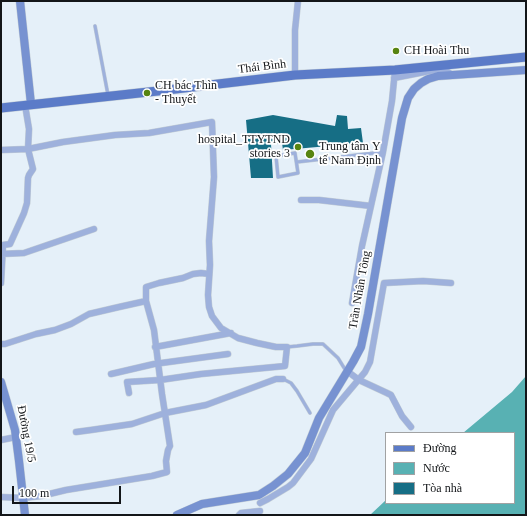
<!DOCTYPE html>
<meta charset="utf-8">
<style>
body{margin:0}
#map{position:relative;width:527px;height:516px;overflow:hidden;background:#e5f0f9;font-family:"Times New Roman",serif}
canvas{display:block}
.frame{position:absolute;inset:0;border:2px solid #131619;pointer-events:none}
.legend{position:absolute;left:385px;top:432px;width:130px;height:72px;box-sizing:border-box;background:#fff;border:1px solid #a1a2a3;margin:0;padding:5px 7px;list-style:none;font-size:12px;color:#131619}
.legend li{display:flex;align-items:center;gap:8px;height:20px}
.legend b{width:20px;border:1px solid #a1a2a3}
.scale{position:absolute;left:12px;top:486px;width:109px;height:18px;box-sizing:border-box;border:2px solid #131619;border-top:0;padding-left:5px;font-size:12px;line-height:14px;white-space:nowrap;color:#131619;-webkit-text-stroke:3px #fff;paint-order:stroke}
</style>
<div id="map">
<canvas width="527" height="516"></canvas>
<div class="frame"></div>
<ul class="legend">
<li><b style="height:5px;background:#5b7bc8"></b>Đường</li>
<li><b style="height:11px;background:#58b1b3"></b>Nước</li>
<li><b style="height:11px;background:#166e85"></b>Tòa nhà</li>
</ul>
<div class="scale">100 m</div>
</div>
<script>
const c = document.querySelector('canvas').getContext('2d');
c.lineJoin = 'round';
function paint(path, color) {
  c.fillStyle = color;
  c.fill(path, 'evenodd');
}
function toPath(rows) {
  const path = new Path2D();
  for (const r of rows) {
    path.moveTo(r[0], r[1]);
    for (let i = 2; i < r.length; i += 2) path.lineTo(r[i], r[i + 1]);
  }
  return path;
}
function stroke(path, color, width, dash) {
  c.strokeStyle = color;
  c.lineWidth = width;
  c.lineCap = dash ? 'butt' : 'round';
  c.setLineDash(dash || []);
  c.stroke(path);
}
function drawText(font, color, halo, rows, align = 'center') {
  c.font = font + ' "Times New Roman",serif';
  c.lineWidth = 3.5;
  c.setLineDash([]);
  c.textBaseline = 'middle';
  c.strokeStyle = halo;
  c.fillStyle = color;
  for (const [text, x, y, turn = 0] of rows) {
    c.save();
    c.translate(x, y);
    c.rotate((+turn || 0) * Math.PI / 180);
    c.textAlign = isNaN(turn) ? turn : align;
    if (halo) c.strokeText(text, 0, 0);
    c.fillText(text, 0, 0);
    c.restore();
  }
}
paint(toPath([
 [526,376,526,515,370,515,386,500,386,503,514,503,514,433,463,433,512,392]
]), '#58b1b3');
paint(toPath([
 [273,115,335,126,337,115,347,116,348,129,361,128,363,143,283,150,282,143,271,144,273,178,251,178,246,120]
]), '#166e85');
const lane = toPath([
 [95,26,108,95],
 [295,153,298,173,278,177,276,156,295,153],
 [297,162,383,152],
 [287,347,297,346,313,344,323,344,338,358,346,371],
 [283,379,291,383,297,391,310,413]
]);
const street = toPath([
 [295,75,295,30,298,1],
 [394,78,440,69,448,72,452,75],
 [1,150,28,149,63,142,115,135,149,133,212,122,214,177,209,241,210,265,208,295,209,307,212,316,221,328,238,338,257,343,276,347,287,347,285,366,201,374,160,380,127,382,129,393],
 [301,200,319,200,371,206],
 [1,254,24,253,94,229],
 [1,283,3,245,10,244,24,213,27,203,28,178,29,175,33,169,28,149,29,129,25,105],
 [352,303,362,246,383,152,392,101,395,70],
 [1,344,5,344,36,334,55,330,71,324,89,314,119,307,146,301],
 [155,347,231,333],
 [347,371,359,380,387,393,391,395,402,416,411,427],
 [111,374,154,364,228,354],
 [76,432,91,430,132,424,165,413,206,405,276,379,283,379],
 [1,440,16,437],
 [1,497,23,498,41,496,66,490,152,476,167,472,166,461,168,450,170,446,162,394,154,330,146,301,146,287,159,283,183,278,193,274,201,273,209,274],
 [260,503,268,499,288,487,293,483,311,459,333,410,365,372,370,362,384,283,423,281,451,283],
 [239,515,241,513,260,511]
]);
const secondary = toPath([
 [20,1,31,104],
 [1,382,15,430,19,461,25,515],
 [177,515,202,504,259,495,273,486,288,474,305,453,319,418,353,362,361,347,368,314,402,118,408,98,414,89,421,83,428,79,438,76,526,70]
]);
const primary = toPath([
 [1,108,167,90,295,75,395,70,526,57]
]);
stroke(lane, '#c3cdd5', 4);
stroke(street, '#c3cdd5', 7);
stroke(secondary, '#c3cdd5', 9);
stroke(primary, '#c3cdd5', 10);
stroke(lane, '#9eb1dc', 3);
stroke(street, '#9eb1dc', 6);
stroke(secondary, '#7792d1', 8);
stroke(primary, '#5b7bc8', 9);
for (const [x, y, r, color] of [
 [396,51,4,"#578410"],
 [147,93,4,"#578410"],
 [298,147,4,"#578410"],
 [310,154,5,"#578410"]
]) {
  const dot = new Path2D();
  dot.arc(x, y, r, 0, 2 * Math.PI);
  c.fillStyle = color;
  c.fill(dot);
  stroke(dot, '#fff', 1.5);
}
drawText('12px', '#131619', '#fff', [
 ["CH Hoài Thu",404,51],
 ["CH bác Thìn",155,86],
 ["- Thuyết",155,100],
 ["hospital_TTYTND",290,140,"right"],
 ["stories 3",290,154,"right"],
 ["Trung tâm Y",319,147],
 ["tế Nam Định",319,161]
], 'left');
drawText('12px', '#131619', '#fff', [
 ["Thái Bình",262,67,-7],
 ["Trần Nhân Tông",360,290,-80],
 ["Đường 19/5",26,434,79]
]);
</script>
